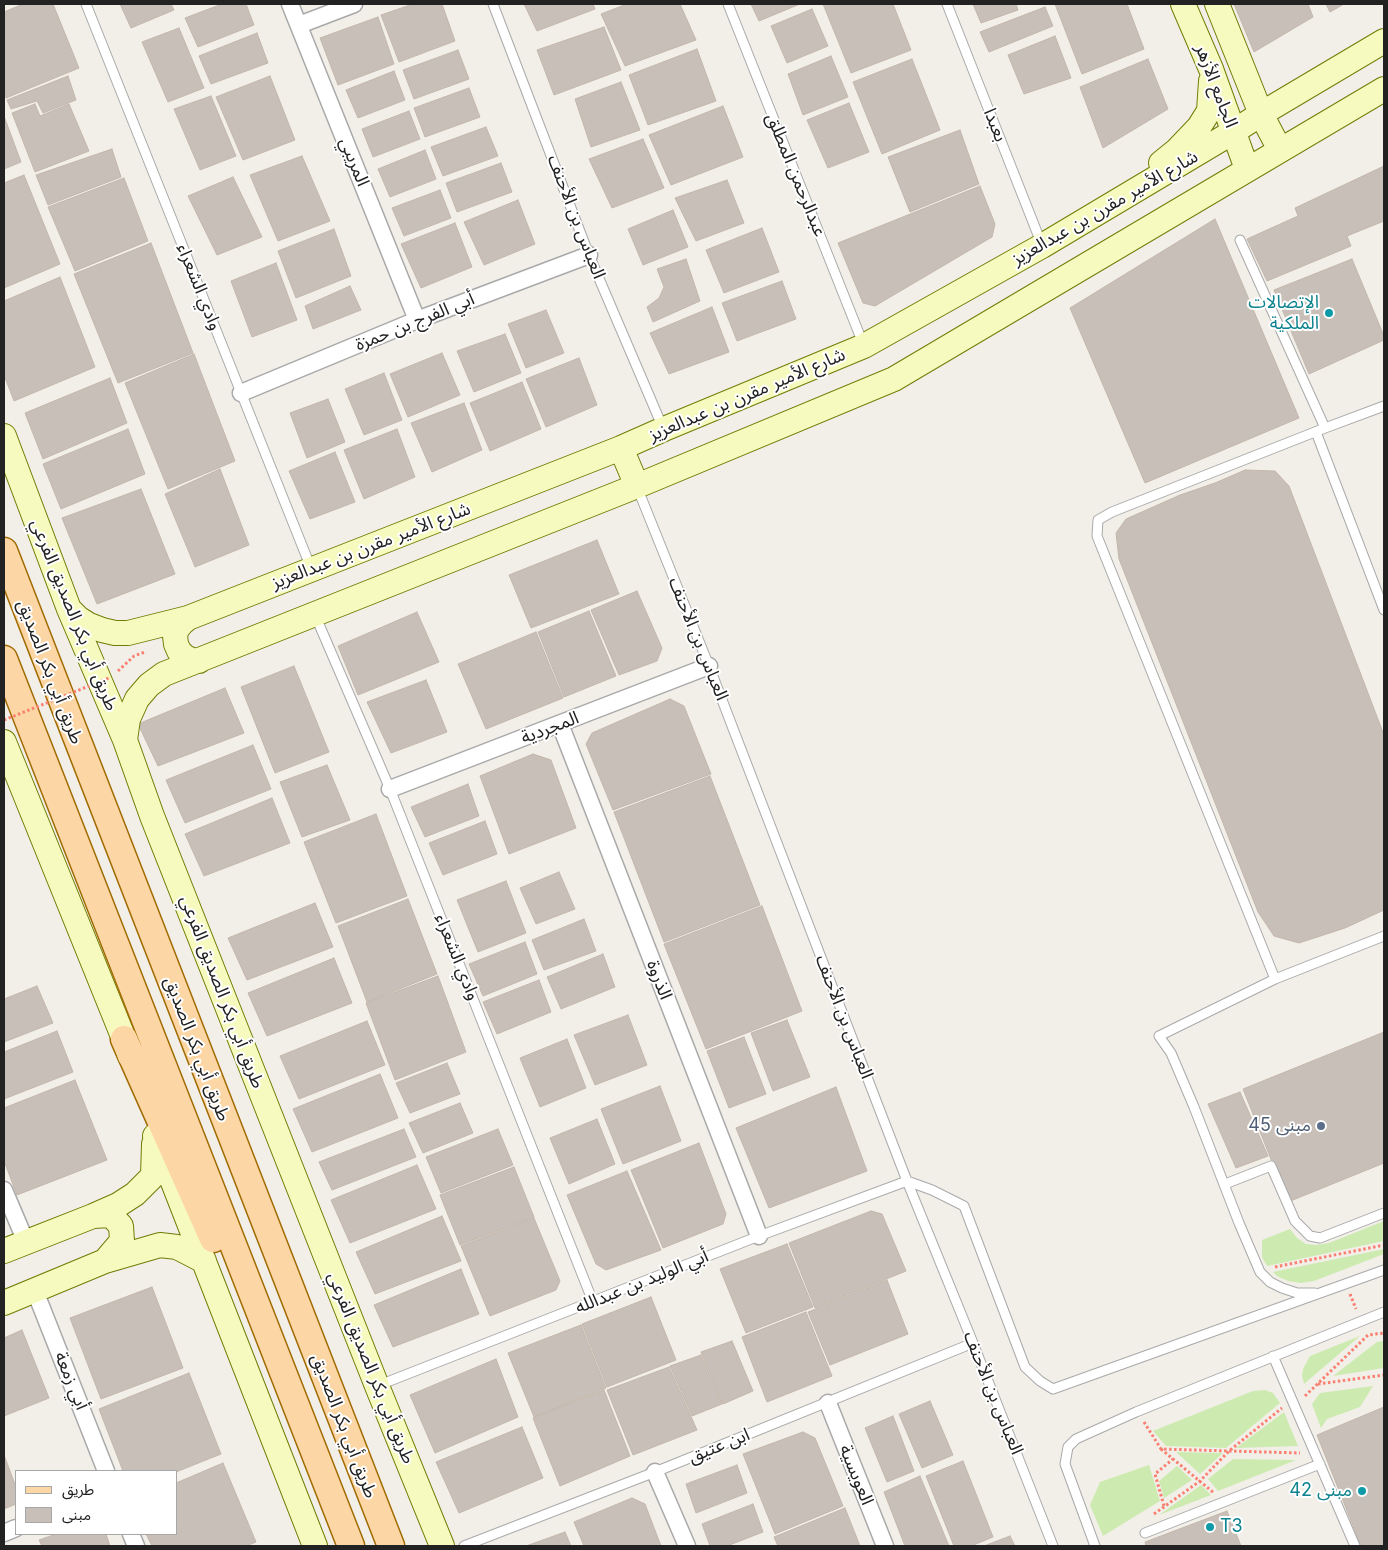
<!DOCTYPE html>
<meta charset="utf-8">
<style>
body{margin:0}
#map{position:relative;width:1388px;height:1550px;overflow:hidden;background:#f2efe9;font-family:Inter,"Noto Sans Arabic",sans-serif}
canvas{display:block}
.frame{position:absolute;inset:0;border:5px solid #222;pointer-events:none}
.legend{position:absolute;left:15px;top:1470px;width:162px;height:65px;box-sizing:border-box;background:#fff;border:1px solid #a7a7a7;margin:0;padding:6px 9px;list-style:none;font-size:15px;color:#222}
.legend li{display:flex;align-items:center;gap:10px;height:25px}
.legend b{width:25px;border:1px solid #a7a7a7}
</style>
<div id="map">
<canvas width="1388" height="1550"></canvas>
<div class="frame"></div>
<ul class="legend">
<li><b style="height:6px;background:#fcd6a4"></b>طريق</li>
<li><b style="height:14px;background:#c7bfb8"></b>مبنى</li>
</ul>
</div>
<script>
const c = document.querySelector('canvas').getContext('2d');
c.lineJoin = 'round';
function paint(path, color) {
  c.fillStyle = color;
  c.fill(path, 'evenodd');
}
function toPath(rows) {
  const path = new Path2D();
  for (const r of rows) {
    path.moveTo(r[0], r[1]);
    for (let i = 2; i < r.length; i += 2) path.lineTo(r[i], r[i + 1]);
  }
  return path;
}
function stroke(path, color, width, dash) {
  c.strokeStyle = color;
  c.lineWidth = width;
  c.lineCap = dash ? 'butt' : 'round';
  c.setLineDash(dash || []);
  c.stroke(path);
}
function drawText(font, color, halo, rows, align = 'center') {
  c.font = font + ' Inter,"Noto Sans Arabic",sans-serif';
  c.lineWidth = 4;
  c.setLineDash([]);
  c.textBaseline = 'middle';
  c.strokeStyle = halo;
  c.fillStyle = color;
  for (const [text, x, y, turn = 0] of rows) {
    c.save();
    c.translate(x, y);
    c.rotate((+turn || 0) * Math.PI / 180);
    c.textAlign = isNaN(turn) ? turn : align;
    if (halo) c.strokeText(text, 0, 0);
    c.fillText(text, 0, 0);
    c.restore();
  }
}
paint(toPath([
 [1384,1221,1384,1241,1267,1266,1262,1257,1262,1240,1290,1229,1297,1238,1306,1244,1316,1245,1329,1243],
 [1384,1249,1384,1254,1314,1281,1301,1283,1288,1281,1277,1276,1273,1272],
 [1360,1336,1304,1384,1302,1376,1303,1369,1310,1356],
 [1384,1341,1384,1368,1333,1376,1377,1342],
 [1373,1386,1360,1407,1327,1419,1321,1428,1312,1404,1320,1393],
 [1265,1390,1273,1393,1280,1403,1226,1448,1166,1446,1153,1431,1253,1391],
 [1284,1412,1298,1446,1236,1448],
 [1176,1452,1223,1453,1200,1474],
 [1233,1459,1296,1460,1218,1491,1208,1479],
 [1149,1465,1160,1501,1103,1536,1090,1505,1100,1482],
 [1177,1466,1192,1480,1164,1498,1159,1481],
 [1201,1485,1211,1495,1159,1515]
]), '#cdebb0');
const building = toPath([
 [23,4,53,4,79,68,6,98,4,92,4,12,23,4],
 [120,4,171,4,174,10,131,28,120,4],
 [222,4,246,4,254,25,198,47,185,18,222,4],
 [413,4,442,4,455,41,399,62,381,15,413,4],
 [524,4,593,4,595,9,537,31,524,4],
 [627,4,680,4,696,40,625,66,601,14,627,4],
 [751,4,800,4,759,21,751,4],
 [823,4,893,4,911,50,851,73,823,4],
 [973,4,1016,4,1018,10,981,23,973,4],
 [1055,4,1127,4,1144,49,1082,74,1055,4],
 [1234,4,1308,4,1313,17,1254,52,1234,4],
 [1326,4,1344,4,1330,12,1326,4],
 [1045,7,1053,26,989,52,980,32,1045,7],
 [812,9,828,46,787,63,771,26,812,9],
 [378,17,394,64,338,85,320,38,378,17],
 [604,27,621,70,554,95,537,50,604,27],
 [179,28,204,88,168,102,142,42,179,28],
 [257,33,268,63,211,84,199,56,257,33],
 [1055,36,1071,78,1024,94,1008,55,1055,36],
 [697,49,716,101,648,125,629,75,697,49],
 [458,50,469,79,414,99,403,70,458,50],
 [831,56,848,97,803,115,788,74,831,56],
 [912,59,940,130,882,154,853,82,912,59],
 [1148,59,1168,109,1103,148,1080,87,1148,59],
 [394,71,405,100,358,118,346,90,394,71],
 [68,76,76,100,43,113,37,101,11,109,7,100,68,76],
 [270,76,295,140,243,160,216,97,270,76],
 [621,82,640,130,591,147,575,99,621,82],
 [469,88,480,117,425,137,414,108,469,88],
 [211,96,236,156,200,170,174,109,211,96],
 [849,103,869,152,828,168,807,120,849,103],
 [35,104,40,116,69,104,89,151,35,172,12,113,35,104],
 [723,106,743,157,671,185,649,135,723,106],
 [409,111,420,139,373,157,362,129,409,111],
 [4,116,21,162,4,169,4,116],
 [486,127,498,156,443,176,431,147,486,127],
 [960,130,979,184,910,212,888,157,960,130],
 [643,139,664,188,612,208,589,159,643,139],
 [112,149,121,177,48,205,36,175,112,149],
 [425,150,436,179,390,197,378,169,425,150],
 [302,156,330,221,278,241,250,175,302,156],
 [501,163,512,192,457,212,446,183,501,163],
 [1384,166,1384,221,1347,236,1351,246,1267,281,1247,239,1298,216,1295,208,1384,166],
 [24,175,60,264,4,288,4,183,24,175],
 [233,177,262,237,217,255,188,196,233,177],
 [124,178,148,241,75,271,48,207,124,178],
 [727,180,744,223,696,241,675,198,727,180],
 [980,186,995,224,992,237,875,306,863,303,838,243,980,186],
 [440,190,451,218,404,236,392,208,440,190],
 [518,200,535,244,484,265,464,222,518,200],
 [673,210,688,247,643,265,628,229,673,210],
 [1215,219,1299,418,1145,483,1070,308,1215,219],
 [455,223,472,267,421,288,401,244,455,223],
 [762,228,779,272,724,293,706,250,762,228],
 [334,229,351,276,296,298,278,251,334,229],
 [151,243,193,353,118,383,74,274,151,243],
 [686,259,700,301,653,322,647,307,659,298,664,287,657,269,686,259],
 [1352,259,1384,336,1384,340,1309,374,1274,290,1352,259],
 [276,263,297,320,252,337,231,281,276,263],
 [60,277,95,367,14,401,4,375,4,301,60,277],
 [782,281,796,319,737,341,722,303,782,281],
 [350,286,361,310,313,329,305,306,350,286],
 [712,307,729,352,669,374,650,333,712,307],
 [546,310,564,353,526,368,508,324,546,310],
 [505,334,521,373,474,392,457,351,505,334],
 [442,353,460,395,408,417,390,374,442,353],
 [194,354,235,461,168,489,125,383,194,354],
 [579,358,597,405,546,427,526,379,579,358],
 [384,373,402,420,364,435,345,389,384,373],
 [110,378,127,423,43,459,25,413,110,378],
 [522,382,541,429,490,451,470,403,522,382],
 [328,399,345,442,307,458,290,413,328,399],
 [464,403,482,450,432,472,411,423,464,403],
 [128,429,145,474,61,509,43,464,128,429],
 [397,429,415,477,364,499,344,450,397,429],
 [335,452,355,502,310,519,289,471,335,452],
 [220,469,249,545,195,567,165,494,220,469],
 [1245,470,1275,471,1289,486,1384,735,1384,910,1345,928,1299,943,1274,936,1258,912,1119,559,1116,533,1126,519,1180,495,1215,483,1245,470],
 [141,489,175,574,97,604,62,518,141,489],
 [597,540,619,594,531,628,509,575,597,540],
 [637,591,662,648,657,661,619,675,591,610,637,591],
 [589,611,616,676,564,697,538,632,589,611],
 [417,612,439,662,358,695,338,646,417,612],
 [536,632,563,698,486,729,458,664,536,632],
 [294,666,329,752,275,773,241,687,294,666],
 [426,680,447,732,391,753,367,702,426,680],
 [225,688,244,733,158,766,138,724,225,688],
 [670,699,684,706,711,774,613,810,586,744,592,733,670,699],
 [253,745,271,789,185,823,166,780,253,745],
 [533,754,551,760,576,828,509,854,480,776,533,754],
 [327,765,350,820,302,837,280,782,327,765],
 [710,776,760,905,664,942,614,812,710,776],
 [468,784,479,816,425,837,411,807,468,784],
 [272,798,290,843,204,876,185,834,272,798],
 [376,814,407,896,336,923,304,842,376,814],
 [485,821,497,854,443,875,429,843,485,821],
 [559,872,575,909,536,924,520,888,559,872],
 [506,881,526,933,478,952,457,900,506,881],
 [408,899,437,974,367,1002,338,926,408,899],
 [315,903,333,947,247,980,228,938,315,903],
 [762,906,802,1011,706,1049,664,944,762,906],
 [584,919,596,951,544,970,532,940,584,919],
 [525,942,537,974,483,996,469,964,525,942],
 [603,954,615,987,561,1009,547,977,603,954],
 [334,958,352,1003,267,1036,248,993,334,958],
 [438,976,466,1052,395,1080,366,1003,438,976],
 [539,980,551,1012,497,1034,483,1002,539,980],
 [37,986,53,1023,4,1042,4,999,37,986],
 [628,1015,647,1065,595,1085,574,1035,628,1015],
 [787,1020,810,1077,773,1091,751,1033,787,1020],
 [367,1021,385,1065,299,1099,280,1056,367,1021],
 [57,1031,73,1072,4,1099,4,1052,57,1031],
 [1384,1032,1384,1163,1288,1202,1243,1089,1384,1032],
 [744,1037,766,1094,729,1108,707,1051,744,1037],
 [567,1039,586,1088,540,1107,520,1058,567,1039],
 [447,1063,460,1094,410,1113,396,1083,447,1063],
 [380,1074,398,1118,312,1152,293,1109,380,1074],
 [75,1080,107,1160,17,1195,4,1161,4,1108,75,1080],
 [660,1086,681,1141,623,1164,601,1109,660,1086],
 [836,1087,867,1171,769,1208,736,1128,836,1087],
 [1240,1092,1268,1156,1236,1168,1208,1104,1240,1092],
 [460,1103,473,1133,423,1153,409,1123,460,1103],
 [597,1119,615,1164,569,1184,550,1138,597,1119],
 [404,1129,416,1157,332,1190,319,1162,404,1129],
 [498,1129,513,1165,441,1193,426,1157,498,1129],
 [699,1143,726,1214,723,1224,663,1248,631,1170,699,1143],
 [417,1165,436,1209,350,1243,331,1200,417,1165],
 [514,1167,534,1217,460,1245,440,1195,514,1167],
 [627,1171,661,1250,606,1270,596,1264,567,1195,627,1171],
 [871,1211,882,1214,906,1271,815,1308,789,1243,871,1211],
 [442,1216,461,1261,375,1294,356,1252,442,1216],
 [534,1218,560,1281,556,1290,490,1316,461,1246,534,1218],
 [787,1244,813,1307,746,1333,720,1269,787,1244],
 [461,1269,479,1314,393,1347,374,1305,461,1269],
 [887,1280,908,1334,830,1365,808,1312,887,1280],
 [152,1287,183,1368,101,1399,70,1318,152,1287],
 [651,1297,676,1360,607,1387,582,1324,651,1297],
 [806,1312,832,1376,767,1402,742,1337,806,1312],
 [581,1325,606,1388,534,1417,508,1353,581,1325],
 [22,1330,49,1398,4,1416,4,1338,22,1330],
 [732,1341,753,1391,723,1404,701,1352,732,1341],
 [701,1355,722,1404,692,1416,670,1366,701,1355],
 [496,1359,518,1417,435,1453,410,1395,496,1359],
 [669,1367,697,1430,633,1455,607,1390,669,1367],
 [189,1373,221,1454,176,1472,123,1471,99,1409,189,1373],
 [604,1390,630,1456,560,1486,533,1418,604,1390],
 [930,1401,953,1455,922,1468,899,1414,930,1401],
 [1384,1407,1384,1546,1361,1546,1317,1435,1384,1407],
 [893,1416,914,1471,887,1482,865,1428,893,1416],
 [522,1427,543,1478,459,1513,436,1462,522,1427],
 [803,1432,815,1438,843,1506,775,1534,743,1454,803,1432],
 [4,1455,16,1487,16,1504,4,1509,4,1455],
 [963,1461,993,1537,971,1546,954,1546,926,1476,963,1461],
 [223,1463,256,1542,246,1546,152,1546,146,1534,176,1534,176,1483,223,1463],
 [737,1465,747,1493,696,1513,686,1484,737,1465],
 [920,1476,949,1546,905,1546,884,1492,920,1476],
 [632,1498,645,1504,661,1546,584,1546,574,1522,632,1498],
 [753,1504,763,1532,727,1546,710,1546,702,1524,753,1504],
 [845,1508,860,1546,778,1546,774,1537,845,1508],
 [1227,1511,1241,1546,1146,1546,1145,1542,1227,1511],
 [565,1532,571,1546,526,1546,565,1532],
 [56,1534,106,1534,110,1546,42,1546,39,1540,56,1534],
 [1010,1536,1015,1546,984,1546,1010,1536]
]);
paint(building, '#c7bfb8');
stroke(building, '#c4b6ab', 1);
const lane = toPath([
 [86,4,311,568],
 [493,4,589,255,663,428],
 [728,4,864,346],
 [947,4,1042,245],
 [1240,240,1325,428],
 [1316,432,1384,610],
 [637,487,709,666,907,1181,973,1343,1053,1546],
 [315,615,390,789,593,1302],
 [1275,979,1097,536,1098,520,1112,512,1325,428,1384,406],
 [1225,1184,1271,1166,1295,1221,1310,1236,1320,1238,1384,1213],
 [1315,1293,1297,1293,1282,1288,1270,1282,1260,1272,1239,1223,1194,1107,1171,1053,1159,1036,1275,979,1384,936],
 [1273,1356,1355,1546],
 [377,1386,759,1236,907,1181,932,1190,964,1206,1025,1367,1040,1381,1053,1389,1384,1270],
 [1145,1533,1320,1464],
 [464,1546,655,1472,973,1343],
 [1095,1546,1065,1464,1068,1447,1076,1439,1136,1412,1384,1312]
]);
const street = toPath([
 [290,4,417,320],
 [299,25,354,4],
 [241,393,417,320,589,255],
 [560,724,759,1236],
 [390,789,709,666],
 [4,1190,26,1242],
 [35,1291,106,1471],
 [828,1403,885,1546],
 [655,1472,687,1546],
 [4,1533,16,1528],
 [131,1534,136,1546]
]);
const secondary = toPath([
 [1183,4,1211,69,1247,169],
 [1217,4,1261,114,1280,150],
 [1161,163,1177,150,1199,127,1209,111,1211,81],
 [4,436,69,609,125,740,152,816,377,1386,442,1546],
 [621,448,637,486],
 [69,609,78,618,89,625,102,630,115,633,128,633,188,618,621,448,664,429,864,346,1042,246,1233,132,1261,114,1384,41],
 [188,618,182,623,177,629,175,636,176,644,179,651,185,657,192,660,199,661],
 [125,740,128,719,137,699,149,685,164,674,637,486,894,379,1384,89],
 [4,742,124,1039,130,1056],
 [155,1136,315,1546],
 [93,1216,111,1215,121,1226,122,1241,105,1261],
 [4,1251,93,1216,118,1205,135,1194,153,1176,154,1144],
 [4,1303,105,1261,160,1245,177,1247,204,1261]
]);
const primary = toPath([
 [4,551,391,1546],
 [4,659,351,1546],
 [124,1039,213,1239]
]);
stroke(lane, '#a9a9a9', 11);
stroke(street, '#a9a9a9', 19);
stroke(secondary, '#707d05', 26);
stroke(primary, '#a06b00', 29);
stroke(toPath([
 [118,671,134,656,145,652],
 [1275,1267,1384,1245],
 [1350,1294,1356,1309],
 [1318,1384,1384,1375],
 [1305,1396,1368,1335,1384,1333],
 [1144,1422,1161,1449,1300,1453],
 [1161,1449,1214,1493],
 [1164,1506,1155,1474,1173,1459],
 [1154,1514,1200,1481,1229,1451,1282,1408]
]), '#fa8072', 3, [2.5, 2.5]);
stroke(lane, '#fff', 9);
stroke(street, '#fff', 16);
stroke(secondary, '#f7fabf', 24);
stroke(primary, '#fcd6a4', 26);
stroke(toPath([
 [4,720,109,678]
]), '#fa8072', 3, [2.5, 2.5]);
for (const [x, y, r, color] of [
 [1329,313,5,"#0f9aa8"],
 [1321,1126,5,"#5c6f8a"],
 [1362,1491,5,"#0f9aa8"],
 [1210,1527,5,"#0f9aa8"]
]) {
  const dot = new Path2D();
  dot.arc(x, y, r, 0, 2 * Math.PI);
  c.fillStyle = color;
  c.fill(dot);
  stroke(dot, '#fff', 2);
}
drawText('18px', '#222', '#fff', [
 ["الجامع الأزهر",1216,86,69],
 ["بعبدا",995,125,68],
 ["المريبي",354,162,68],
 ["عبدالرحمن المطلق",796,175,68],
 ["شارع الأمير مقرن بن عبدالعزيز",1105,208,-30],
 ["العباس بن الأحنف",576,217,69],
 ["وادي الشعراء",199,287,68],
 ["أبي الفرج بن حمزة",415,322,-22],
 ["شارع الأمير مقرن بن عبدالعزيز",747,395,-23],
 ["شارع الأمير مقرن بن عبدالعزيز",371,546,-21],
 ["طريق أبي بكر الصديق الفرعي",74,615,68],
 ["العباس بن الأحنف",698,639,68],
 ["طريق أبي بكر الصديق",50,672,69],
 ["المجردية",550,728,-21],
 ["وادي الشعراء",457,957,68],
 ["الذروة",659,980,69],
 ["طريق أبي بكر الصديق الفرعي",222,992,69],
 ["العباس بن الأحنف",844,1017,69],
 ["طريق أبي بكر الصديق",197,1049,69],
 ["أبي الوليد بن عبدالله",642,1282,-22],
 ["طريق أبي بكر الصديق الفرعي",371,1368,68],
 ["أبي زمعة",71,1381,68],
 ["العباس بن الأحنف",993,1393,68],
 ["طريق أبي بكر الصديق",344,1426,69],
 ["ابن عتيق",719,1446,-22],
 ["العويسية",856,1475,68]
]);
drawText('18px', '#0d838f', '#fff', [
 ["الإتصالات",1319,303],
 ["الملكية",1319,324],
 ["مبنى 42",1352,1491],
 ["T3",1220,1527,"left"]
], 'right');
drawText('18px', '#4e5e75', '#fff', [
 ["مبنى 45",1311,1126]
], 'right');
</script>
